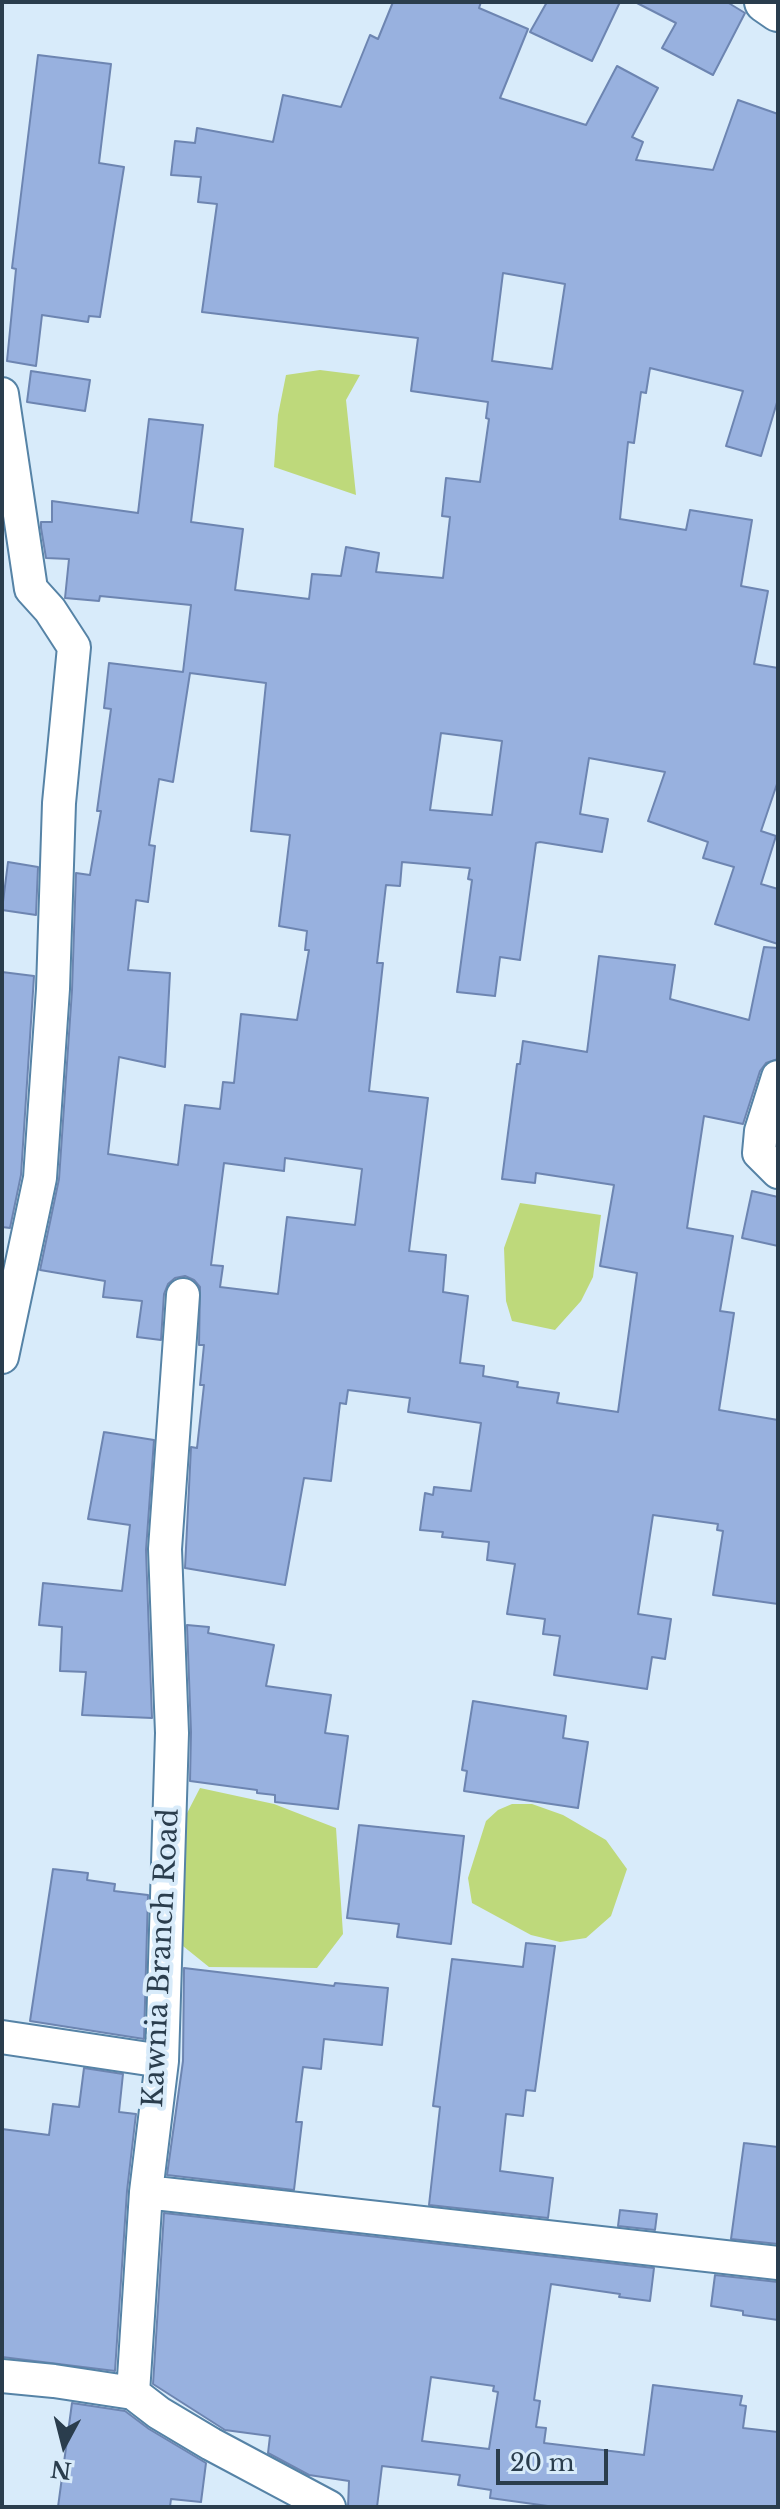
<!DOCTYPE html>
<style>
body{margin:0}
#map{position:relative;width:780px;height:2509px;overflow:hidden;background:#d8ebfa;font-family:"Libre Baskerville",serif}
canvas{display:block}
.frame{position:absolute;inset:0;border:4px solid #2a3d4d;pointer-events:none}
.north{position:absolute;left:24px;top:2405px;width:80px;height:80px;-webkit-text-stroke:6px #d8ebfa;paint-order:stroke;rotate:187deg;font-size:22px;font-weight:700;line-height:32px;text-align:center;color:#2a3d4d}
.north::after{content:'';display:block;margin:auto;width:28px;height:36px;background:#2a3d4d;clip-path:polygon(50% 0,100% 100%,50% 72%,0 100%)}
.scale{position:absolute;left:496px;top:2449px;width:112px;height:36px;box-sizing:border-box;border:4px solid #2a3d4d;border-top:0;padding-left:10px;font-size:24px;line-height:28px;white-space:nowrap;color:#2a3d4d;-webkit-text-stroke:6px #d8ebfa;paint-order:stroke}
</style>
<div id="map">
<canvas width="780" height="2509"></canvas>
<div class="frame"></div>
<div class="north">N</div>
<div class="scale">20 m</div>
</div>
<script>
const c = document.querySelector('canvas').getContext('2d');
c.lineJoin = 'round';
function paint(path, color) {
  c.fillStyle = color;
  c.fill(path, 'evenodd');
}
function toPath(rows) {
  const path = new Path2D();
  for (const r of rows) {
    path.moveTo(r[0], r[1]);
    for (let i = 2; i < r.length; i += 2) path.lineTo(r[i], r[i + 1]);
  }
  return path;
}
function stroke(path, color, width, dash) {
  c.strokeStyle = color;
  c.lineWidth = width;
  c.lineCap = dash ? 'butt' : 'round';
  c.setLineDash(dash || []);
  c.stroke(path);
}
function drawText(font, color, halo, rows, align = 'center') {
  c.font = font + ' "Libre Baskerville",serif';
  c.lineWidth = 8;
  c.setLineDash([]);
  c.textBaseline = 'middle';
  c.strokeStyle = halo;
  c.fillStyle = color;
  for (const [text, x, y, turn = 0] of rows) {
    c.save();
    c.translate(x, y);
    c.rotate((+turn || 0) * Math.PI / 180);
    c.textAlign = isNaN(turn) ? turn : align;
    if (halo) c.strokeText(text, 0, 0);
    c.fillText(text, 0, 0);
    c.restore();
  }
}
paint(toPath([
 [320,370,360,375,346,400,356,495,274,467,278,415,286,375],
 [520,1203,601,1215,593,1277,581,1301,555,1330,512,1321,506,1301,504,1248],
 [200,1788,274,1804,336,1828,343,1934,317,1968,209,1967,173,1938,169,1848],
 [512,1804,532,1804,563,1815,606,1840,627,1869,611,1916,586,1938,560,1942,531,1935,472,1903,468,1878,486,1821,498,1810]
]), '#bed97b');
const building = toPath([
 [393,2,481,2,479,8,528,29,500,98,586,125,617,66,658,88,632,137,643,142,636,160,713,170,738,100,778,114,778,399,761,456,726,446,743,391,650,368,646,393,641,392,634,443,628,442,620,519,686,530,690,510,752,520,741,586,768,591,754,664,778,668,778,781,761,831,776,836,761,884,778,889,778,944,715,924,734,867,703,858,708,842,648,821,665,772,589,758,580,814,608,819,602,852,540,842,536,843,520,960,500,957,495,996,457,992,472,880,468,879,470,868,402,862,400,886,386,885,377,963,383,963,369,1091,428,1098,409,1251,446,1255,443,1292,468,1296,460,1363,484,1366,483,1376,518,1382,517,1387,559,1393,557,1403,618,1412,637,1273,600,1266,614,1185,536,1173,535,1183,502,1179,517,1064,520,1064,523,1041,587,1052,599,956,675,965,670,999,749,1020,764,947,778,948,778,1059,766,1063,760,1071,743,1124,704,1116,687,1228,733,1236,720,1311,734,1313,719,1410,778,1420,778,1604,713,1595,723,1531,717,1530,718,1524,653,1515,638,1614,671,1619,665,1659,652,1657,647,1689,554,1675,560,1636,543,1634,545,1619,507,1614,515,1564,487,1560,489,1542,442,1537,443,1532,420,1530,425,1493,433,1495,434,1487,471,1491,481,1423,408,1412,410,1398,348,1390,346,1404,340,1403,331,1481,304,1478,285,1585,185,1568,191,1447,197,1448,204,1385,200,1385,204,1345,199,1345,200,1287,194,1280,185,1276,175,1278,168,1284,164,1294,161,1340,137,1337,142,1301,103,1297,105,1281,40,1270,59,1179,72,990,76,873,90,875,101,811,97,811,111,709,104,708,109,663,183,672,191,605,100,596,99,601,65,598,69,559,46,558,41,528,41,522,52,522,52,501,138,513,149,419,203,425,191,522,243,529,235,590,309,599,312,574,341,576,346,547,379,553,376,572,443,578,450,517,442,516,446,478,480,482,489,419,486,418,488,402,411,391,418,338,202,312,217,204,198,202,201,177,171,175,175,141,195,143,197,128,273,142,283,95,341,107,370,35,378,39,393,2],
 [503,273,565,284,552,369,492,361,503,273],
 [190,673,266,683,251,831,290,835,279,926,307,931,305,950,309,950,297,1020,241,1014,234,1083,223,1082,220,1109,185,1105,178,1165,108,1154,119,1057,165,1067,170,973,128,970,136,900,148,902,155,846,149,845,159,779,173,782,190,673],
 [441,733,502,741,492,815,430,810,441,733],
 [285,1158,362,1169,355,1225,287,1217,278,1294,220,1287,223,1266,211,1265,224,1163,284,1171,285,1158],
 [547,2,620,2,592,61,530,32,547,2],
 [635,2,727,2,745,13,713,75,662,48,676,23,635,2],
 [38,55,111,64,99,163,124,167,100,317,89,316,88,322,42,315,36,366,7,361,16,269,12,268,38,55],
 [31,371,90,380,85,411,27,402,31,371],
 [8,862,38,867,36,915,2,910,8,862],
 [2,972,34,976,21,1175,10,1228,2,1227,2,972],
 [752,1191,778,1197,778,1246,742,1238,752,1191],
 [104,1432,154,1440,146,1550,152,1718,82,1715,86,1672,60,1671,62,1627,39,1625,43,1583,122,1591,130,1525,88,1519,104,1432],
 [187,1625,209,1627,208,1633,274,1645,266,1686,331,1695,325,1733,348,1736,338,1809,275,1802,275,1795,257,1793,257,1790,190,1781,191,1732,187,1625],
 [473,1701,566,1716,563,1738,588,1742,578,1808,464,1791,467,1771,462,1770,473,1701],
 [359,1825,464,1836,451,1944,397,1937,399,1924,347,1918,359,1825],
 [53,1869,88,1873,87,1880,115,1884,114,1891,148,1895,144,2039,30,2021,53,1869],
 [526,1943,555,1946,535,2091,526,2090,523,2116,506,2114,500,2171,553,2178,548,2218,429,2205,440,2107,433,2106,452,1959,523,1967,526,1943],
 [184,1968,334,1986,335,1983,388,1988,382,2045,324,2039,321,2069,303,2067,296,2122,302,2122,294,2190,167,2175,183,2061,184,1968],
 [84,2068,123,2074,119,2112,136,2114,127,2191,115,2371,2,2357,2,2129,49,2135,53,2104,79,2107,84,2068],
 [744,2143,778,2147,778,2244,731,2239,744,2143],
 [620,2210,657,2214,655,2230,618,2226,620,2210],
 [164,2213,654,2268,650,2301,619,2297,620,2294,551,2284,534,2400,540,2401,536,2427,546,2428,544,2443,644,2455,653,2385,742,2396,740,2405,746,2406,743,2428,778,2432,778,2507,555,2507,490,2498,491,2490,458,2485,460,2475,382,2466,377,2507,348,2507,349,2481,309,2475,268,2453,270,2436,225,2430,153,2384,164,2213],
 [431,2377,494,2386,493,2391,498,2392,489,2449,422,2441,431,2377],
 [715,2275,778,2282,778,2320,743,2315,743,2311,711,2306,715,2275],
 [72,2403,125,2411,149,2429,206,2463,201,2502,171,2499,170,2507,58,2507,72,2403]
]);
paint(building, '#98b1df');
stroke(building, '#6d85b1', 2);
const minor = toPath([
 [2,394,31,589,50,610,74,647,59,803,53,989,40,1178,2,1357],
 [778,1077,761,1131,759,1153,778,1172],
 [183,1295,165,1549,172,1733,162,2061,146,2192,133,2393,159,2413,211,2444,329,2507],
 [2,2037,162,2061],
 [146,2192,778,2263],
 [2,2376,54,2381,133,2393]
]);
const tertiary = toPath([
 [765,2,778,11]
]);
stroke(minor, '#5683a6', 36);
stroke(tertiary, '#5683a6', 44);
stroke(minor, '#fff', 32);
stroke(tertiary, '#fff', 40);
drawText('28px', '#2a3d4d', '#d8ebfa', [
 ["Kawnia Branch Road",162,1958,-87]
]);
</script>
